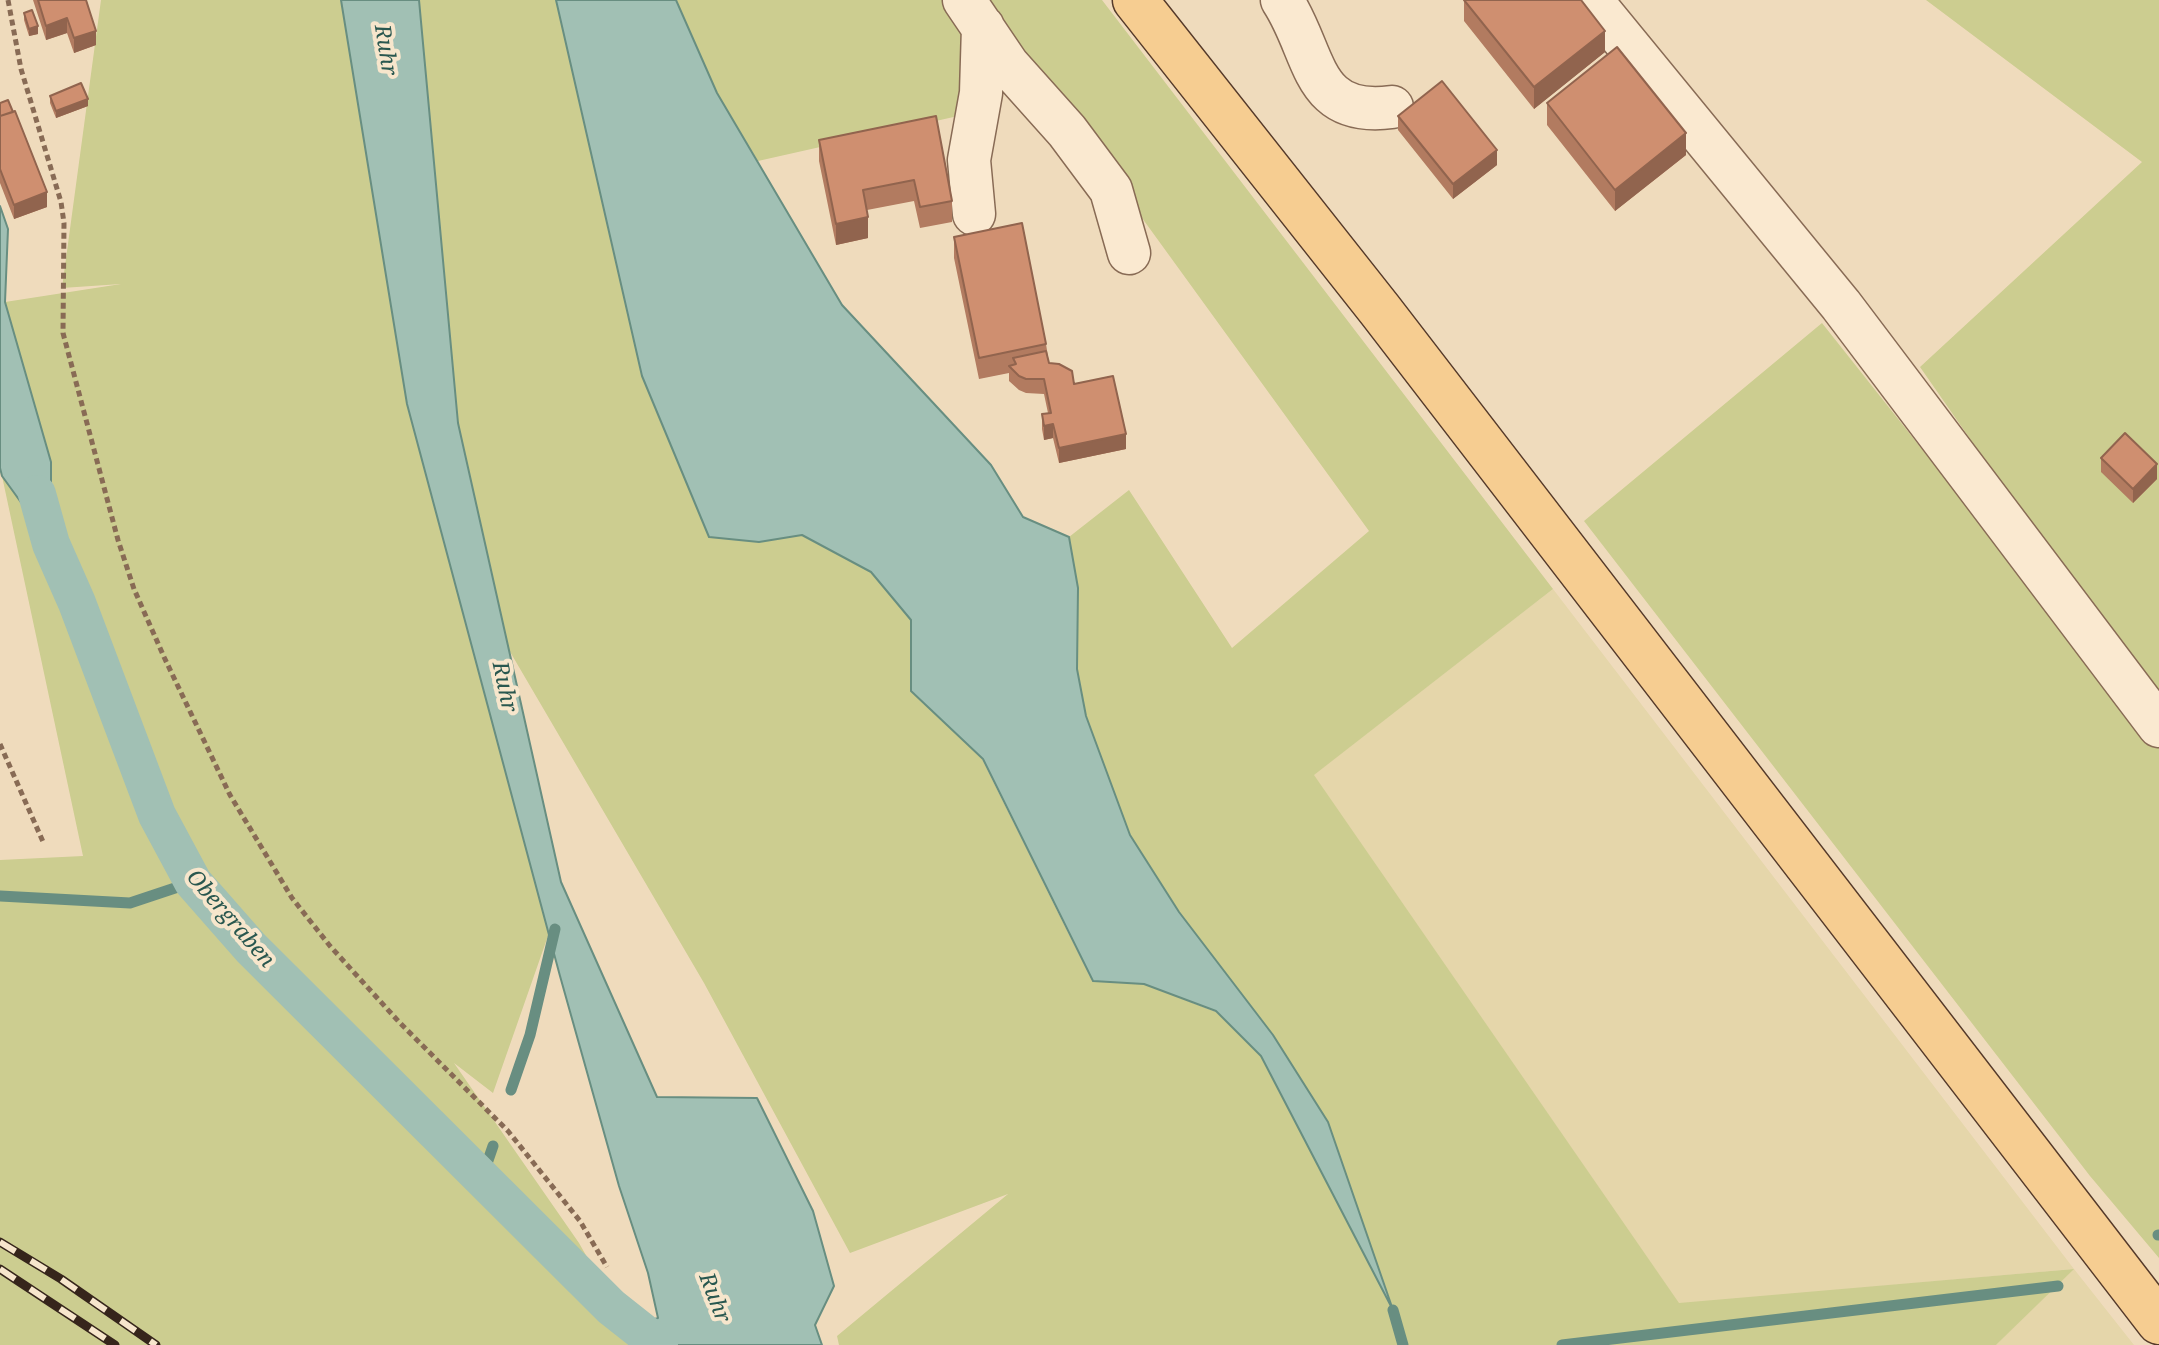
<!DOCTYPE html>
<html>
<head>
<meta charset="utf-8">
<style>
	body { margin:0 }
	canvas { display:block; background:#efdbbc }
</style>
</head>
<body>
<canvas width="2159" height="1345"></canvas>
<script>
const ctx = document.querySelector('canvas').getContext('2d');
ctx.lineJoin = 'round';
function paint(path, color) {
  ctx.fillStyle = color;
  ctx.fill(path, 'evenodd');
}
function trace(path, color, width, dash) {
  ctx.strokeStyle = color;
  ctx.lineWidth = width;
  ctx.lineCap = dash ? 'butt' : 'round';
  ctx.setLineDash(dash || []);
  ctx.stroke(path);
}
function write(font, color, halo, rows, align = 'center') {
  ctx.font = font + ' "Noto Serif",serif';
  ctx.lineWidth = 8;
  ctx.setLineDash([]);
  ctx.textBaseline = 'middle';
  ctx.strokeStyle = halo;
  ctx.fillStyle = color;
  for (const [text, x, y, turn = 0] of rows) {
    ctx.save();
    ctx.translate(x, y);
    ctx.rotate((+turn || 0) * Math.PI / 180);
    ctx.textAlign = isNaN(turn) ? turn : align;
    if (halo) ctx.strokeText(text, 0, 0);
    ctx.fillText(text, 0, 0);
    ctx.restore();
  }
}
paint(new Path2D(`
	M1553 589 2074 1269 2134 1345H1996L2073 1269 1679 1304 1313 775Z`), '#e5d6aa');
paint(new Path2D(`
	M101 0H341L407 404 549 933 493 1093 454 1063 579 1243 637 1345H0V860L83 856 2 476 51 543V462L5 302 121 284 62 288Z
	M419 0H556L638 359 759 542 802 535 871 572 911 620V691L982 759 1092 981 1144 984 1216 1012 1261 1056 1389 1303 1328 1122 1273 1035 1179 912 1130 835 1086 716 1077 669 1078 588 1069 537 1129 490 1232 648 1369 531 984 0H1102L1553 589 1314 775 1679 1303 2074 1269 1996 1345H839L837 1336 1008 1194 850 1253 704 983 509 650 458 423Z
	M676 0H978L958 116 758 161 717 93Z
	M1926 0H2159V691L2014 502 1920 367 2142 162Z
	M1822 323 2159 748V1258L2090 1176 1584 521Z`), '#cccd90');
const water = new Path2D(`
	M341 0H419L458 423 561 882 657 1097 757 1098 813 1211 834 1286 815 1325 822 1345H655L648 1321 658 1318 648 1273 619 1186 560 976 407 404Z
	M556 0H676L717 93 842 305 991 465 1023 517 1069 537 1078 588 1077 669 1086 716 1130 835 1179 912 1273 1035 1328 1122 1393 1310 1261 1056 1216 1011 1144 984 1093 981 983 759 911 691V620L871 572 802 535 759 542 709 537 642 376Z
	M0 206 8 229 5 302 51 462V544L2 476 0 468Z`);
paint(water, '#a1c0b4');
trace(water, '#688e81', 2);
trace(new Path2D(`
	M0 896 130 903 193 882
	M511 1090 530 1035 555 929
	M482 1178 493 1146
	M2158 1235H2159
	M1393 1310 1403 1345
	M1562 1345 2058 1286`), '#688e81', 11);
trace(new Path2D(`
	M37 494 51 544 77 603 157 815 193 882 251 948 611 1307 659 1345`), '#a1c0b4', 38);
const minor = new Path2D(`
	M964 0 1008 65 1067 131 1111 190 1129 253
	M1282 0C1317 53 1309 118 1392 107
	M1591 0 1841 305 2159 726
	M974 214 969 160 981 93 983 27`);
const major = new Path2D(`
	M1135 0 1380 310 2159 1322`);
trace(minor, '#886b55', 45);
trace(major, '#553a2a', 47);
trace(new Path2D(`
	M8 0 21 69 61 202 64 223 63 333 118 540 134 589 164 657 230 795 292 898 330 946 400 1023 508 1131 580 1221 607 1267
	M0 744 44 844`), '#886b55', 5, [6, 4]);
trace(minor, '#fae9d0', 42);
trace(major, '#f6cd91', 44);
const rail = new Path2D(`
	M0 1242 61 1279 156 1345
	M0 1269 115 1345`);
trace(rail, '#36251b', 9);
trace(rail, '#f7e6cc', 6, [18]);
paint(new Path2D(`
	M33 0H86L96 45 74 53 67 33 46 40Z
	M1464 0 1605 52 1534 109 1464 21Z
	M24 13 38 34 29 36 24 20Z
	M50 96 88 106 56 118 50 103Z
	M0 103 47 207 14 219 0 183Z
	M1547 103 1686 155 1615 211 1547 125Z
	M936 116 952 201V222L920 228 914 201 867 210 868 238 836 245 819 161V140Z
	M1398 116 1497 165 1453 199 1398 130Z
	M954 237 1046 344 1049 363 1074 384 1126 449 1059 463 1053 438 1044 440 1042 429V414L1048 413 1044 394 1026 393 1019 390 1009 381V373L979 379 954 258Z
	M2101 458 2157 479 2133 503 2101 472Z`), '#b27b60');
paint(new Path2D(`
	M67 18V33L46 40V26Z
	M38 26V34L29 36V29Z
	M96 31V45L74 53V38Z
	M1605 31V52L1534 109V87Z
	M88 99V106L56 118V111Z
	M1686 133V155L1615 211V190Z
	M1497 150V165L1453 199V184Z
	M47 192V207L14 219V205Z
	M868 217V238L836 245V224Z
	M1053 424V438L1044 440V426Z
	M1126 434V449L1059 463V448Z
	M2157 464V479L2133 503V489Z`), '#91644e');
const building = new Path2D(`
	M38 0H86L96 31 74 38 67 18 46 26Z
	M1464 0H1581L1605 31 1534 87Z
	M32 10 38 26 29 29 24 13Z
	M1617 47 1686 133 1615 190 1547 103Z
	M1442 81 1497 150 1453 184 1398 116Z
	M81 83 88 99 56 111 50 96Z
	M8 100 13 112 0 116V103Z
	M15 111 47 192 14 205 0 169V116Z
	M936 116 952 201 920 207 914 180 863 190 868 217 836 224 819 140Z
	M1022 223 1046 344 979 358 954 237Z
	M1046 351 1049 363 1059 364 1072 371 1074 384 1113 376 1126 434 1059 448 1053 424 1044 426 1042 414 1051 413 1044 379H1026L1019 376 1009 366 1016 364 1013 358Z
	M2125 433 2157 464 2133 489 2101 458Z`);
paint(building, '#cf8f70');
trace(building, '#91644e', 2);
write('italic 22px', '#29574f', '#f7e6cc', [
	["Ruhr",385,50,81],
	["Ruhr",504,687,78],
	["Obergraben",230,919,49],
	["Ruhr",714,1298,69]
]);
</script>
</body>
</html>
